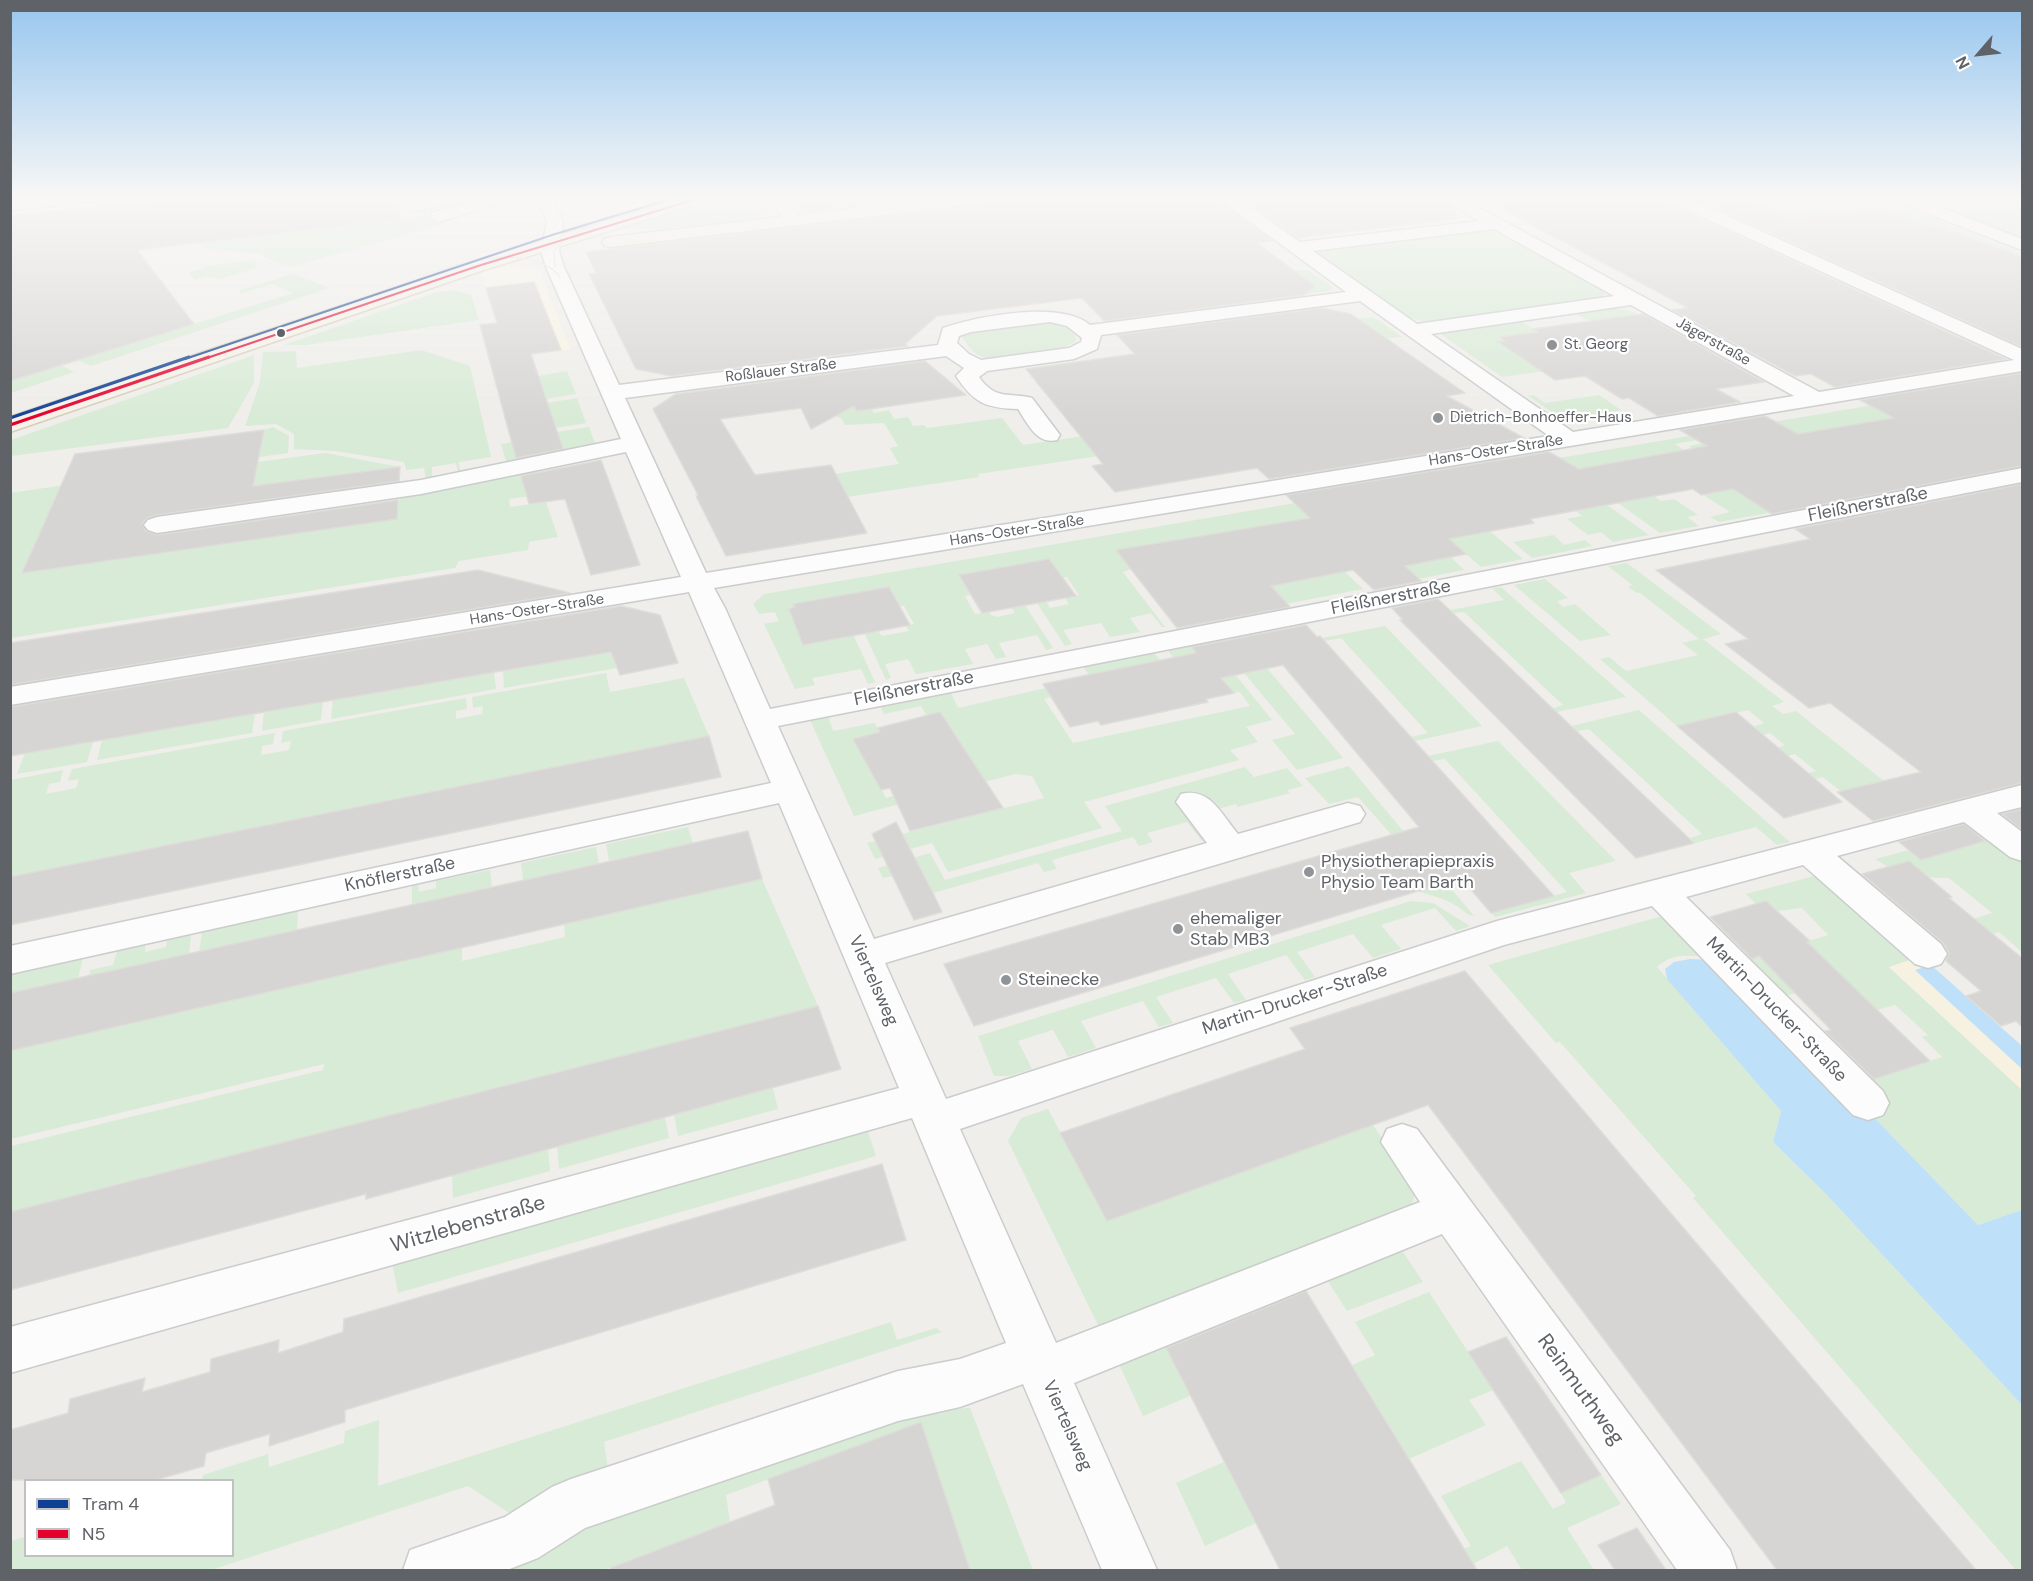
<!DOCTYPE html>
<html>
<head>
<meta charset="utf-8">
<style>
	body { margin:0 }
	#map { position:relative; width:2033px; height:1581px; overflow:hidden; background:#efeeea; font-family:"DM Sans",sans-serif }
	canvas { display:block }
	.frame { position:absolute; inset:0; border:12px solid #5f6368; pointer-events:none }
	.legend { position:absolute; left:24px; top:1479px; width:210px; height:78px; box-sizing:border-box; background:#fff; border:2px solid #bfc1c3; margin:0; padding:8px 10px; list-style:none; font-size:18px; color:#5f6368 }
	.legend li { display:flex; align-items:center; gap:12px; height:30px }
	.legend b { width:30px; border:2px solid #bfc1c3 }
	.north { position:absolute; left:1949px; top:24px; width:60px; height:60px; -webkit-text-stroke:4px #fff; paint-order:stroke; rotate:242deg; font-size:16px; font-weight:700; line-height:24px; text-align:center; color:#5f6368 }
	.north::after { content:''; display:block; margin:auto; width:21px; height:27px; background:#5f6368; clip-path:polygon(50% 0,100% 100%,50% 72%,0 100%) }
</style>
</head>
<body>
<div id="map">
<canvas width="2033" height="1581"></canvas>
<div class="frame"></div>
<ul class="legend">
<li><b style="height:8px;background:#0e4094"></b>Tram 4</li>
<li><b style="height:8px;background:#e4002b"></b>N5</li>
</ul>
<div class="north">N</div>
</div>
<script>
const ctx = document.querySelector('canvas').getContext('2d');
ctx.lineJoin = 'round';
function paint(path, color) {
  ctx.fillStyle = color;
  ctx.fill(path, 'evenodd');
}
function trace(path, color, width, dash) {
  ctx.strokeStyle = color;
  ctx.lineWidth = width;
  ctx.lineCap = dash ? 'butt' : 'round';
  ctx.setLineDash(dash || []);
  ctx.stroke(path);
}
function write(font, color, halo, rows, align = 'center') {
  ctx.font = font + ' "DM Sans",sans-serif';
  ctx.lineWidth = 4.5;
  ctx.setLineDash([]);
  ctx.textBaseline = 'middle';
  ctx.strokeStyle = halo;
  ctx.fillStyle = color;
  for (const [text, x, y, turn = 0] of rows) {
    ctx.save();
    ctx.translate(x, y);
    ctx.rotate((+turn || 0) * Math.PI / 180);
    ctx.textAlign = isNaN(turn) ? turn : align;
    if (halo) ctx.strokeText(text, 0, 0);
    ctx.fillText(text, 0, 0);
    ctx.restore();
  }
}
paint(new Path2D(`
	M498 266 533 267 539 271 570 349 508 358 481 271Z`), '#f7f3e4');
paint(new Path2D(`
	M710 199H769L777 211 775 213 762 217 663 229 611 230Z
	M1693 199H1885L2022 253V308L1990 313 1971 304 1939 309Z
	M1920 199H2022V239Z
	M423 206 427 215 447 223 291 267 261 256 264 254 204 248 198 242 421 216 418 207Z
	M1489 230 1515 241 1605 292 1602 300 1427 323 1409 317 1314 252 1315 248Z
	M253 260 257 262 255 269 220 279 207 277 195 280 190 275V272L208 266Z
	M1293 270H1308L1333 287 1330 291 1262 300 1314 286Z
	M293 274 330 288 91 366 77 360 293 293 272 284 239 294 240 290Z
	M455 290 471 295 479 320 306 345H284L437 292Z
	M1608 308C1639 307 1668 330 1694 345L1641 352 1575 313Z
	M1371 317 1377 319 1402 337 1387 339 1358 319Z
	M1519 320 1538 332 1501 337 1505 341 1499 343 1518 355 1525 354 1589 365 1502 377 1442 335 1444 331Z
	M1050 322C1061 324 1075 328 1076 341 1062 352 1000 362 982 357 973 354 968 345 962 337L967 332Z
	M421 350 470 366 491 457 459 462 460 470 492 465 493 467 458 474 456 463 432 467V478L426 480 424 468 406 470 404 462 335 451 294 449V434L276 424 245 426 260 382 263 352 296 351 297 368Z
	M254 355V383L228 428 11 456V440Z
	M61 365 74 372 11 393V381Z
	M847 370 874 413 889 410 894 419 908 417 913 426 924 425 927 428 1002 418 1023 445 1280 407 1126 452 978 474 979 477 794 505 776 483 899 464 890 448 898 446 884 423 845 425 842 419 822 409 807 377Z
	M567 371 576 394 546 399 538 376Z
	M1945 393 1979 403 2022 424V438L1984 419 1904 416 1717 464 1688 446 1731 438 1719 431Z
	M1534 395 1545 403 1599 395 1621 410 1570 418 1555 414 1528 396Z
	M577 398 586 423 556 428 547 403Z
	M273 427 289 436 288 453 180 468 259 453 264 430Z
	M589 427 596 446 507 464 501 444 512 442 515 455 557 432Z
	M1713 432 1718 436 1675 444 1684 450 1454 491 1423 481Z
	M325 453 400 467 48 514 22 572 397 519 398 502 406 492 534 466 538 480 530 496 509 499 510 507 546 502 558 537 529 542 528 550 459 561 455 568 11 638 10 493 168 470V474Z
	M1406 484 1348 512 1117 550 1131 569 1123 572 1165 627H1162L1151 613 1130 618 1140 632 1110 637 1101 623 1063 630 1072 644 1065 646 1037 603 1046 601 1050 608 1069 604 1065 598 1079 595 1067 577 1063 578 1049 559 959 575 970 595 965 596 975 614 989 612 991 615 997 617 1015 613 1012 608 1023 602 1053 648 1046 650 1037 635 999 643 1006 657 996 659 987 644 965 649 973 664 916 674 908 659 885 664 891 678 886 680 863 630 871 629 873 632 878 631 882 636 909 631 906 626 914 624 904 606H900L889 587 793 604 802 624 795 626 803 645 844 638 852 632 875 682 868 684 861 669 812 678 815 685 795 689 764 624 779 621 775 612 759 614 753 604 764 594Z
	M1735 488 1778 511 1719 522 1710 517 1730 512 1702 494Z
	M1648 492 1661 501 1674 499 1698 515 1687 517 1699 526 1660 533 1618 503 1642 498Z
	M1607 505 1649 535 1613 542 1601 532 1588 535 1567 519 1582 516 1576 511Z
	M1484 526 1523 559 1481 567 1449 539Z
	M1554 535 1564 545 1585 540 1592 546 1532 558 1513 542Z
	M1374 537 1405 566 1451 557 1464 570 1398 583Z
	M1627 563 1721 634 1703 639 1784 702 1772 706 1783 714 1796 711 1884 781 1872 784 1853 801 1823 777 1815 779 1808 773 1816 771 1795 754 1787 756 1777 748 1785 745 1770 733 1762 735 1752 727 1764 723 1748 710 1677 726 1600 659 1609 657 1626 671 1698 655 1682 643 1699 639 1640 593H1637L1628 587 1632 585 1608 566Z
	M1201 567 1345 572 1363 589 1177 625Z
	M1545 579 1568 598 1557 601 1563 607 1575 604 1611 635 1580 641 1514 585Z
	M1501 587 1626 697 1557 712 1553 708 1563 705 1464 612 1453 613 1450 610 1504 600 1492 588Z
	M1385 626 1482 726 1415 741 1411 737 1428 733 1341 638 1325 641 1322 638Z
	M1239 635 1343 758 1297 770 1272 740 1295 734 1229 655 1247 651 1235 636Z
	M1209 642 1272 720 1246 727 1258 742 1230 750 1239 760 1084 802 1102 828 948 872 932 843 875 859 867 843 1044 798 1032 776 1015 774 854 816 808 716 827 713 833 731 874 723 880 732 853 739 886 798 915 789 940 712 926 715 921 706 884 714 879 704 950 691 958 708 1046 688 1051 697 1044 699 1073 743 1250 706 1240 692 1234 693 1202 652 1173 658 1168 650Z
	M612 652 617 668 504 688 503 671Z
	M1154 653 1160 660 1089 675 1083 666Z
	M494 672 496 689 331 719 333 700Z
	M606 673 610 692 684 678 709 736 11 877V780L63 770 60 782 49 784 46 794 76 788 79 779 68 781 72 769 275 733 273 744 262 746 261 755 289 750 291 741 281 743 283 731 466 698 467 709 456 711V719L482 714 483 706 473 708 472 697Z
	M323 702 321 720 262 731 264 712Z
	M1639 710 1790 842 1777 845 1756 827 1695 843 1690 838 1702 834 1589 729 1577 731 1571 726Z
	M255 714 252 733 97 760 102 740Z
	M1498 741 1616 861 1569 873 1586 893 1495 917 1491 913 1567 892 1445 759 1432 761 1428 756Z
	M93 742 87 762 17 774 25 753Z
	M1349 766 1474 916C1465 914 1464 911 1457 906 1444 898 1429 894 1414 891L1396 840 1358 797 1329 804 1305 778Z
	M1245 767 1254 777 1287 768 1303 786 1287 790 1290 793 1238 807 1236 804 1211 811 1206 840 1202 841 1187 822 1147 833 1153 842 1139 846 1133 837 1052 860 1057 869 1044 872 1038 863 933 893 893 876 883 878 878 868 930 853 945 880 1122 831 1105 806Z
	M688 827 693 843 609 861 606 844Z
	M1959 837 1971 845 1993 838 2022 861V952L1999 932 1988 935 1969 920 1992 913 1949 878C1924 879 1896 874 1875 859Z
	M596 847 599 864 523 880 521 863Z
	M490 870 492 887 412 905V886L418 885 419 892 436 888V881Z
	M1826 873 1922 956 1889 967 2022 1090V1210L1978 1225 1862 1105 1865 1081 1942 1057 1922 1037 1928 1035 1895 1005 1877 1010 1774 952 1828 935 1802 908 1777 911 1766 901 1756 904 1746 894Z
	M762 879 818 1006 11 1212V1146L323 1070 324 1064 11 1139V1051L462 947V961L565 937 564 924Z
	M1411 901 1433 903 1470 926 1456 931 1435 908 1381 925 1401 949 1373 958 1353 934 1297 952 1315 977 1305 980 1286 955 1228 974 1246 1000 1234 1003 1216 978 1156 997 1173 1023 1159 1027 1143 1001 1081 1021 1096 1048 1068 1057 1053 1030 1018 1041 1032 1069 1008 1076H994L978 1036Z
	M298 911 297 930 199 952 202 932Z
	M1666 915 1705 956C1685 957 1674 952 1657 967L1781 1111 1773 1142 1826 1194 2022 1405V1570H2016L1693 1198 1696 1196 1560 1042 1556 1043 1488 965Z
	M191 934 189 954 89 976 90 970 113 965 117 951 145 944V952L166 947 167 940Z
	M1762 956 1795 993 1783 997 1747 960Z
	M83 958 78 978 11 993 10 974Z
	M773 1088 778 1109 678 1136 674 1115Z
	M1048 1109 1107 1221 1372 1124 1411 1179 1416 1192 1411 1206 1114 1327 1098 1325 1008 1141 1021 1118Z
	M665 1117 669 1138 559 1169 557 1147Z
	M860 1131 868 1132 876 1156 398 1293 392 1262Z
	M548 1149 550 1171 453 1198 452 1175Z
	M1394 1252H1403L1423 1282 1347 1311 1326 1278Z
	M1429 1292 1493 1390 1469 1400 1486 1425 1409 1459 1352 1365 1375 1355 1355 1322Z
	M891 1322 897 1340 936 1328 942 1332 604 1442 608 1471 514 1516 468 1486 211 1570H11V1541L25 1537 26 1556H232V1480H202L203 1475 268 1454 269 1467 344 1443 345 1431 379 1420 378 1486Z
	M1163 1343 1190 1396 1143 1416 1118 1362Z
	M970 1408 1033 1570H970L921 1422 726 1495 730 1522 603 1570H504L573 1531 920 1411Z
	M1521 1461 1553 1509 1566 1503 1561 1493 1601 1475 1621 1504 1567 1528 1594 1570H1522L1507 1546 1473 1564 1464 1549 1471 1546 1441 1496Z
	M1224 1462 1256 1523 1205 1546 1176 1483Z`), '#d8ebd6');
paint(new Path2D(`
	M1922 956 1931 965 1916 971 2022 1069V1090L1889 967Z`), '#f6f1e1');
paint(new Path2D(`
	M1690 959 1709 960 1862 1105 1978 1225 2022 1210V1405L1826 1194 1773 1142 1781 1111 1667 979 1665 969 1674 962Z
	M1931 965 2022 1046V1069L1915 970Z`), '#bfe0f9');
const building = new Path2D(`
	M174 199H398L400 219 137 250 194 324 10 381V215Z
	M793 199H910L801 212Z
	M986 199H1217L1273 241 1257 243 1315 286 1304 295 1104 321 1082 298 937 316 905 344 908 346 671 376 636 369 589 274 596 273 586 252 976 206Z
	M1242 199H1441L1456 209V219L1298 238Z
	M1483 199H1666L1669 204 2006 359 1835 387 1811 374 1795 376 1672 310 1688 308Z
	M1696 199H1746L1792 219 1882 208 1928 227 1938 226 2022 257V347Z
	M534 282 561 350 531 354 563 449 516 458 480 325 497 323 486 288Z
	M1322 308 1351 314 1465 393 1447 396 1524 438 1269 479 1257 468 1115 492 1092 466 1103 464 1026 369 1135 354 1117 335Z
	M1643 314 1764 382 1716 389 1740 402 1658 416 1629 398 1622 399 1585 376 1555 380 1498 342 1505 341 1500 337 1538 332 1533 329Z
	M925 361 966 395 857 411 854 406 811 429 801 408 720 419 755 475 831 465 867 533 726 556 696 496 698 495 653 409 676 394Z
	M2022 373V466L1772 514 1733 489 1701 495 1693 489 1530 519 1534 523 1449 539 1466 554 1405 566 1421 581 1374 590 1353 570 1271 586 1290 607 1177 628 1116 550 1310 518 1286 495 1549 452 1579 469 1707 446 1680 430 1765 416 1798 434 1894 418 1860 400Z
	M264 430 253 486 400 467 399 481 157 515 147 518 142 524 146 531 157 535 398 500 397 519 22 573 75 454Z
	M601 460 640 565 591 575 565 499 529 504 521 476Z
	M2022 484V783L1873 821 1837 792 1921 772 1830 703 1809 708 1725 644 1748 639 1656 570 1810 539 1795 529Z
	M1049 559 1076 596 982 613 959 575Z
	M478 570 570 593 10 685V643Z
	M889 587 910 625 803 645 789 609 795 607 793 604Z
	M1438 599 1571 726 1694 843 1636 858 1400 620H1403L1392 608Z
	M621 606 660 615 678 663 620 675 611 652 10 756V707Z
	M1306 625 1317 637 1320 636 1554 896 1491 913 1461 878 974 1026 944 964 1419 827 1283 665 1221 678 1234 693 1206 699 1208 702 1101 725 1098 721 1070 727 1043 684 1196 653 1192 647Z
	M940 712 1003 808 910 831 890 788 881 790 853 739 880 732 878 728Z
	M1736 712 1808 773 1842 802 1784 818 1677 726Z
	M709 736 721 777 10 925V877Z
	M2022 809V830L2002 814Z
	M896 822 933 893 942 912 914 920 872 834Z
	M1964 824 1985 841 1921 860 1899 842Z
	M748 831 762 879 10 1051V993Z
	M1909 861 1952 897 1949 898 2022 958V1027L2016 1021 2001 1026 1966 996 1981 991 1946 961 1949 953 1943 943 1862 874Z
	M1766 901 1810 941 1807 942 1930 1061 1874 1079 1825 1031 1831 1030 1759 956 1752 959 1710 917Z
	M1465 971 1633 1169 1976 1570H1777L1428 1105 1107 1221 1060 1133 1305 1049 1290 1028Z
	M818 1006 841 1069 366 1199V1194L10 1290V1212Z
	M882 1164 906 1240 345 1410V1422L269 1446 270 1434 206 1453 204 1466 156 1480H10V1430L68 1413 70 1399 145 1378 142 1392 210 1372 211 1359 279 1340 278 1353 343 1332 344 1319Z
	M1306 1291 1409 1459 1477 1570H1280L1166 1348Z
	M1506 1337 1601 1475 1561 1493 1468 1352Z
	M921 1422 970 1570H611L610 1568 775 1505 768 1479Z
	M1637 1528 1666 1570H1615L1598 1545Z`);
paint(building, '#d6d5d3');
trace(building, '#deddd9', 1.5);
const minor = new Path2D(`
	M87 199 79 204 10 210V200Z
	M427 199H461L459 202 413 212 405 207 407 204Z
	M481 199 500 201 498 204 438 222 430 217 432 213Z
	M537 199H553L563 222 559 251 564 267 619 385 938 345 943 328C978 316 1061 300 1090 325L1346 292 1219 199H1238L1300 242 1479 221 1443 199H1463L1819 392 2014 360 1670 202 1668 199H1690L2022 349V371L714 588 725 608 770 709 2022 468V482L778 726 874 939 1207 843 1176 802 1181 794C1210 787 1221 814 1238 834L1348 803 1360 806 1365 814 1360 822 885 963 946 1099 1497 921 2022 785V807L1997 813 2022 832V861L2010 857 1964 822 1837 856 1941 944 1947 954 1941 964 1928 968 1915 964 1803 865 1686 897 1883 1091 1889 1103 1883 1115 1868 1120 1853 1115 1652 906 1504 945 960 1129 1056 1343 1420 1202 1381 1142 1387 1129 1402 1124 1417 1129 1730 1550 1737 1570H1677L1442 1234 1074 1383 1157 1570H1102L1023 1384 960 1407 898 1421 585 1528 538 1558 507 1570H403L410 1550 505 1517 552 1487 571 1479 898 1371 960 1359 1006 1343 912 1118 10 1373V1327L899 1088 779 803 10 974V946L771 783 689 592 10 705V687L681 577 626 452 421 494 157 533 148 530 144 525 148 520 157 517 421 480 621 439 546 267 541 251 547 222ZM1494 229 1614 296 1417 324 1313 251ZM1360 301 1549 436 706 573 625 398 946 356 964 368 956 376C974 403 985 408 1018 409 1028 424 1037 445 1057 440L1060 435 1032 398C1008 392 996 401 979 377L987 371 1074 359 1097 349 1101 335ZM1631 305 1794 396 1573 432 1431 334ZM1050 322 1067 326 1082 338 1081 342 1069 348 981 360 969 354 957 343 959 336 971 332Z
	M771 199H787L800 219 798 223H786Z
	M1896 199H1919L2022 239V250L1898 202Z`);
const major = new Path2D(`
	M679 199H705L703 202 484 270 10 432V417L472 262Z
	M931 199H984L976 204 611 247 605 246 602 242 605 238 611 237Z`);
trace(minor, '#cbcccc', 3);
trace(major, '#d7ceb8', 3);
paint(minor, '#fdfcfc');
paint(major, '#f4f2e9');
trace(new Path2D(`
	M555 267 554 250C575 230 599 222 626 213
	M419 276C456 264 531 240 560 277`), '#e4e4e4', 1.5);
trace(new Path2D(`
	M204 359 478 266 696 199`), '#e4002b', 2);
trace(new Path2D(`
	M10 425 209 357`), '#e4002b', 3);
trace(new Path2D(`
	M185 359 552 235 670 199`), '#0e4094', 2);
trace(new Path2D(`
	M10 418 189 357`), '#0e4094', 3);
const sky = ctx.createLinearGradient(0, 0, 0, 421);
sky.addColorStop(0, '#97c6ef');
sky.addColorStop(0.47, '#f8f7f6');
sky.addColorStop(1, '#f8f7f600');
ctx.fillStyle = sky;
ctx.fillRect(0, 0, 2033, 421);
for (const [x, y, r, color] of [
	[281,333,5,"#5f6368"],
	[1552,345,6,"#919496"],
	[1438,418,6,"#919496"],
	[1309,872,6,"#919496"],
	[1178,929,6,"#919496"],
	[1006,980,6,"#919496"]
]) {
  const dot = new Path2D();
  dot.arc(x, y, r, 0, 2 * Math.PI);
  ctx.fillStyle = color;
  ctx.fill(dot);
  trace(dot, '#fff', 2);
}
write('15px', '#5f6368', '#fff', [
	["Jägerstraße",1713,342,29],
	["Roßlauer Straße",781,371,-7],
	["Hans-Oster-Straße",1496,451,-9],
	["Hans-Oster-Straße",1017,531,-9],
	["Hans-Oster-Straße",537,610,-9]
]);
write('15px', '#5f6368', '#fff', [
	["St. Georg",1564,345],
	["Dietrich-Bonhoeffer-Haus",1450,418]
], 'left');
write('18px', '#5f6368', '#fff', [
	["Fleißnerstraße",1868,505,-11],
	["Fleißnerstraße",1391,598,-11],
	["Fleißnerstraße",914,689,-11],
	["Knöflerstraße",400,875,-12],
	["Viertelsweg",873,981,66],
	["Martin-Drucker-Straße",1295,1000,-18],
	["Martin-Drucker-Straße",1776,1010,46],
	["Viertelsweg",1067,1426,66]
]);
write('18px', '#5f6368', '#fff', [
	["Physiotherapiepraxis",1321,862],
	["Physio Team Barth",1321,883],
	["ehemaliger",1190,919],
	["Stab MB3",1190,940],
	["Steinecke",1018,980]
], 'left');
write('21px', '#5f6368', '#fff', [
	["Witzlebenstraße",468,1225,-16],
	["Reinmuthweg",1580,1390,54]
]);
</script>
</body>
</html>
